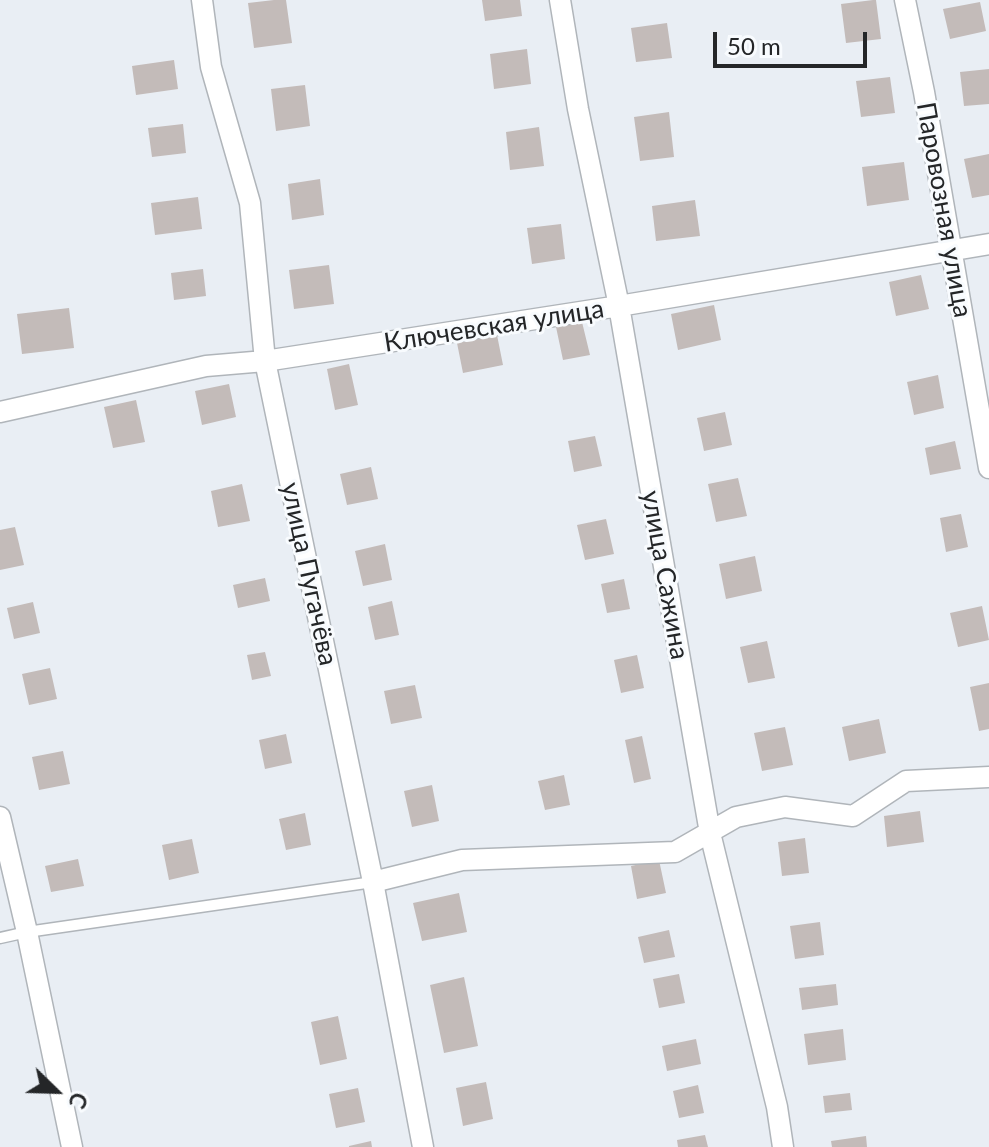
<!DOCTYPE html>
<html>
<head>
<meta charset="utf-8">
<style>
	body { margin:0 }
	#map { position:relative; width:989px; height:1147px; overflow:hidden; background:#e9eef4; font-family:Lato,sans-serif }
	canvas { display:block }
	.north { position:absolute; left:16px; top:1051px; width:80px; height:80px; -webkit-text-stroke:6px #f8fbfe; paint-order:stroke; rotate:113deg; font-size:22px; font-weight:700; line-height:32px; text-align:center; color:#242628 }
	.north::after { content:''; display:block; margin:auto; width:28px; height:36px; background:#242628; clip-path:polygon(50% 0,100% 100%,50% 72%,0 100%) }
	.scale { position:absolute; left:713px; top:32px; width:154px; height:36px; box-sizing:border-box; border:4px solid #242628; border-top:0; padding-left:10px; font-size:24px; line-height:28px; white-space:nowrap; color:#242628; -webkit-text-stroke:6px #f8fbfe; paint-order:stroke }
</style>
</head>
<body>
<div id="map">
<canvas width="989" height="1147"></canvas>
<div class="north">С</div>
<div class="scale">50 m</div>
</div>
<script>
const ctx = document.querySelector('canvas').getContext('2d');
ctx.lineJoin = 'round';
function paint(path, color) {
  ctx.fillStyle = color;
  ctx.fill(path, 'evenodd');
}
function trace(path, color, width, dash) {
  ctx.strokeStyle = color;
  ctx.lineWidth = width;
  ctx.lineCap = dash ? 'butt' : 'round';
  ctx.setLineDash(dash || []);
  ctx.stroke(path);
}
function write(font, color, halo, rows, align = 'center') {
  ctx.font = font + ' Lato,sans-serif';
  ctx.lineWidth = 6;
  ctx.setLineDash([]);
  ctx.textBaseline = 'middle';
  ctx.strokeStyle = halo;
  ctx.fillStyle = color;
  for (const [text, x, y, turn = 0] of rows) {
    ctx.save();
    ctx.translate(x, y);
    ctx.rotate((+turn || 0) * Math.PI / 180);
    ctx.textAlign = isNaN(turn) ? turn : align;
    if (halo) ctx.strokeText(text, 0, 0);
    ctx.fillText(text, 0, 0);
    ctx.restore();
  }
}
paint(new Path2D(`
	M274 0H286L292 43 254 48 248 3Z
	M482 0H520L522 16 485 21Z
	M873 0H876L881 39 846 43 841 4Z
	M980 2 986 31 950 39 943 9Z
	M667 23 672 58 636 62 631 28Z
	M527 49 531 84 494 89 490 54Z
	M174 60 178 89 136 95 132 66Z
	M989 69V104L964 106 960 72Z
	M890 77 895 113 861 117 856 81Z
	M305 85 310 126 276 131 271 89Z
	M669 112 674 157 640 161 634 117Z
	M183 124 186 153 152 157 148 128Z
	M539 127 544 166 510 170 506 132Z
	M989 154V195L972 198 964 159Z
	M904 162 909 200 867 206 862 167Z
	M320 179 324 215 292 220 288 184Z
	M198 197 202 229 155 235 151 203Z
	M695 200 700 236 656 241 652 206Z
	M561 224 565 259 532 264 527 228Z
	M329 265 334 304 294 309 289 270Z
	M203 269 206 296 174 300 171 273Z
	M921 275 929 309 896 316 889 282Z
	M714 305 721 340 678 350 671 314Z
	M69 308 74 348 22 354 17 314Z
	M582 322 590 355 563 360 556 327Z
	M497 335 503 365 463 373 457 343Z
	M349 364 358 405 335 410 327 369Z
	M938 375 944 408 914 415 907 382Z
	M229 384 236 417 202 425 195 391Z
	M136 400 145 442 113 448 104 407Z
	M725 412 732 445 704 451 697 418Z
	M595 436 602 466 574 472 568 441Z
	M955 441 961 469 930 475 925 448Z
	M371 467 378 499 347 505 340 474Z
	M738 478 747 516 716 522 708 484Z
	M242 484 250 521 218 527 211 491Z
	M961 514 968 547 946 552 940 518Z
	M606 519 614 554 585 560 577 525Z
	M15 527 24 565 0 570V530Z
	M385 544 392 580 363 586 355 551Z
	M755 556 762 591 726 599 719 564Z
	M265 578 270 601 238 608 233 585Z
	M624 579 630 609 607 613 601 584Z
	M392 601 399 635 375 640 368 607Z
	M33 602 40 633 14 639 7 608Z
	M982 606 989 640 958 647 950 613Z
	M767 641 775 678 748 683 740 647Z
	M265 652 271 676 252 680 247 655Z
	M637 655 644 688 621 693 614 660Z
	M50 668 57 699 29 705 22 674Z
	M989 683V729L979 731 970 687Z
	M415 685 422 718 391 724 384 691Z
	M879 719 886 753 849 761 842 727Z
	M785 727 793 765 762 771 754 733Z
	M286 734 292 763 265 769 259 740Z
	M642 736 651 779 634 783 625 740Z
	M63 751 70 784 39 790 32 757Z
	M564 775 570 805 545 810 538 781Z
	M432 785 439 821 412 827 404 791Z
	M920 811 924 842 887 847 884 816Z
	M305 813 311 845 286 850 279 819Z
	M805 838 809 873 782 876 778 842Z
	M192 839 199 873 169 880 162 845Z
	M78 859 84 886 51 892 45 866Z
	M659 860 666 893 637 899 631 866Z
	M459 893 467 932 422 941 413 903Z
	M820 922 824 955 795 959 790 926Z
	M669 930 675 957 644 963 638 937Z
	M679 974 685 1003 659 1008 653 979Z
	M464 977 478 1046 444 1053 430 985Z
	M836 984 838 1005 802 1010 799 988Z
	M338 1016 347 1059 320 1065 311 1022Z
	M843 1029 846 1060 808 1065 804 1034Z
	M696 1039 701 1064 667 1071 662 1046Z
	M486 1082 493 1119 463 1126 456 1088Z
	M698 1085 704 1113 679 1118 673 1091Z
	M358 1088 365 1122 336 1128 329 1094Z
	M850 1093 852 1110 825 1113 823 1096Z
	M705 1135 708 1147H678L677 1140Z
	M866 1136 867 1147H832L831 1141Z
	M371 1141 372 1147H349V1146Z`), '#c3bbb9');
const lane = new Path2D(`
	M0 938 27 932 373 882`);
const street = new Path2D(`
	M202 0 211 67 250 203 265 361 373 882 423 1147
	M560 0 578 109 619 306 710 833 777 1107 783 1147
	M905 0 924 92 989 468
	M0 412 206 366 265 361 619 306 989 244
	M0 817 27 932 72 1147
	M373 882 462 860 675 852 736 817 785 807 853 816 906 781 989 777`);
trace(lane, '#b0b5ba', 13);
trace(street, '#b0b5ba', 23);
trace(lane, '#fff', 10);
trace(street, '#fff', 20);
write('26px', '#242628', '#f8fbfe', [
	["Паровозная улица",944,210,80],
	["Ключевская улица",494,326,-9],
	["улица Пугачёва",309,574,78],
	["улица Сажина",665,575,80]
]);
</script>
</body>
</html>
